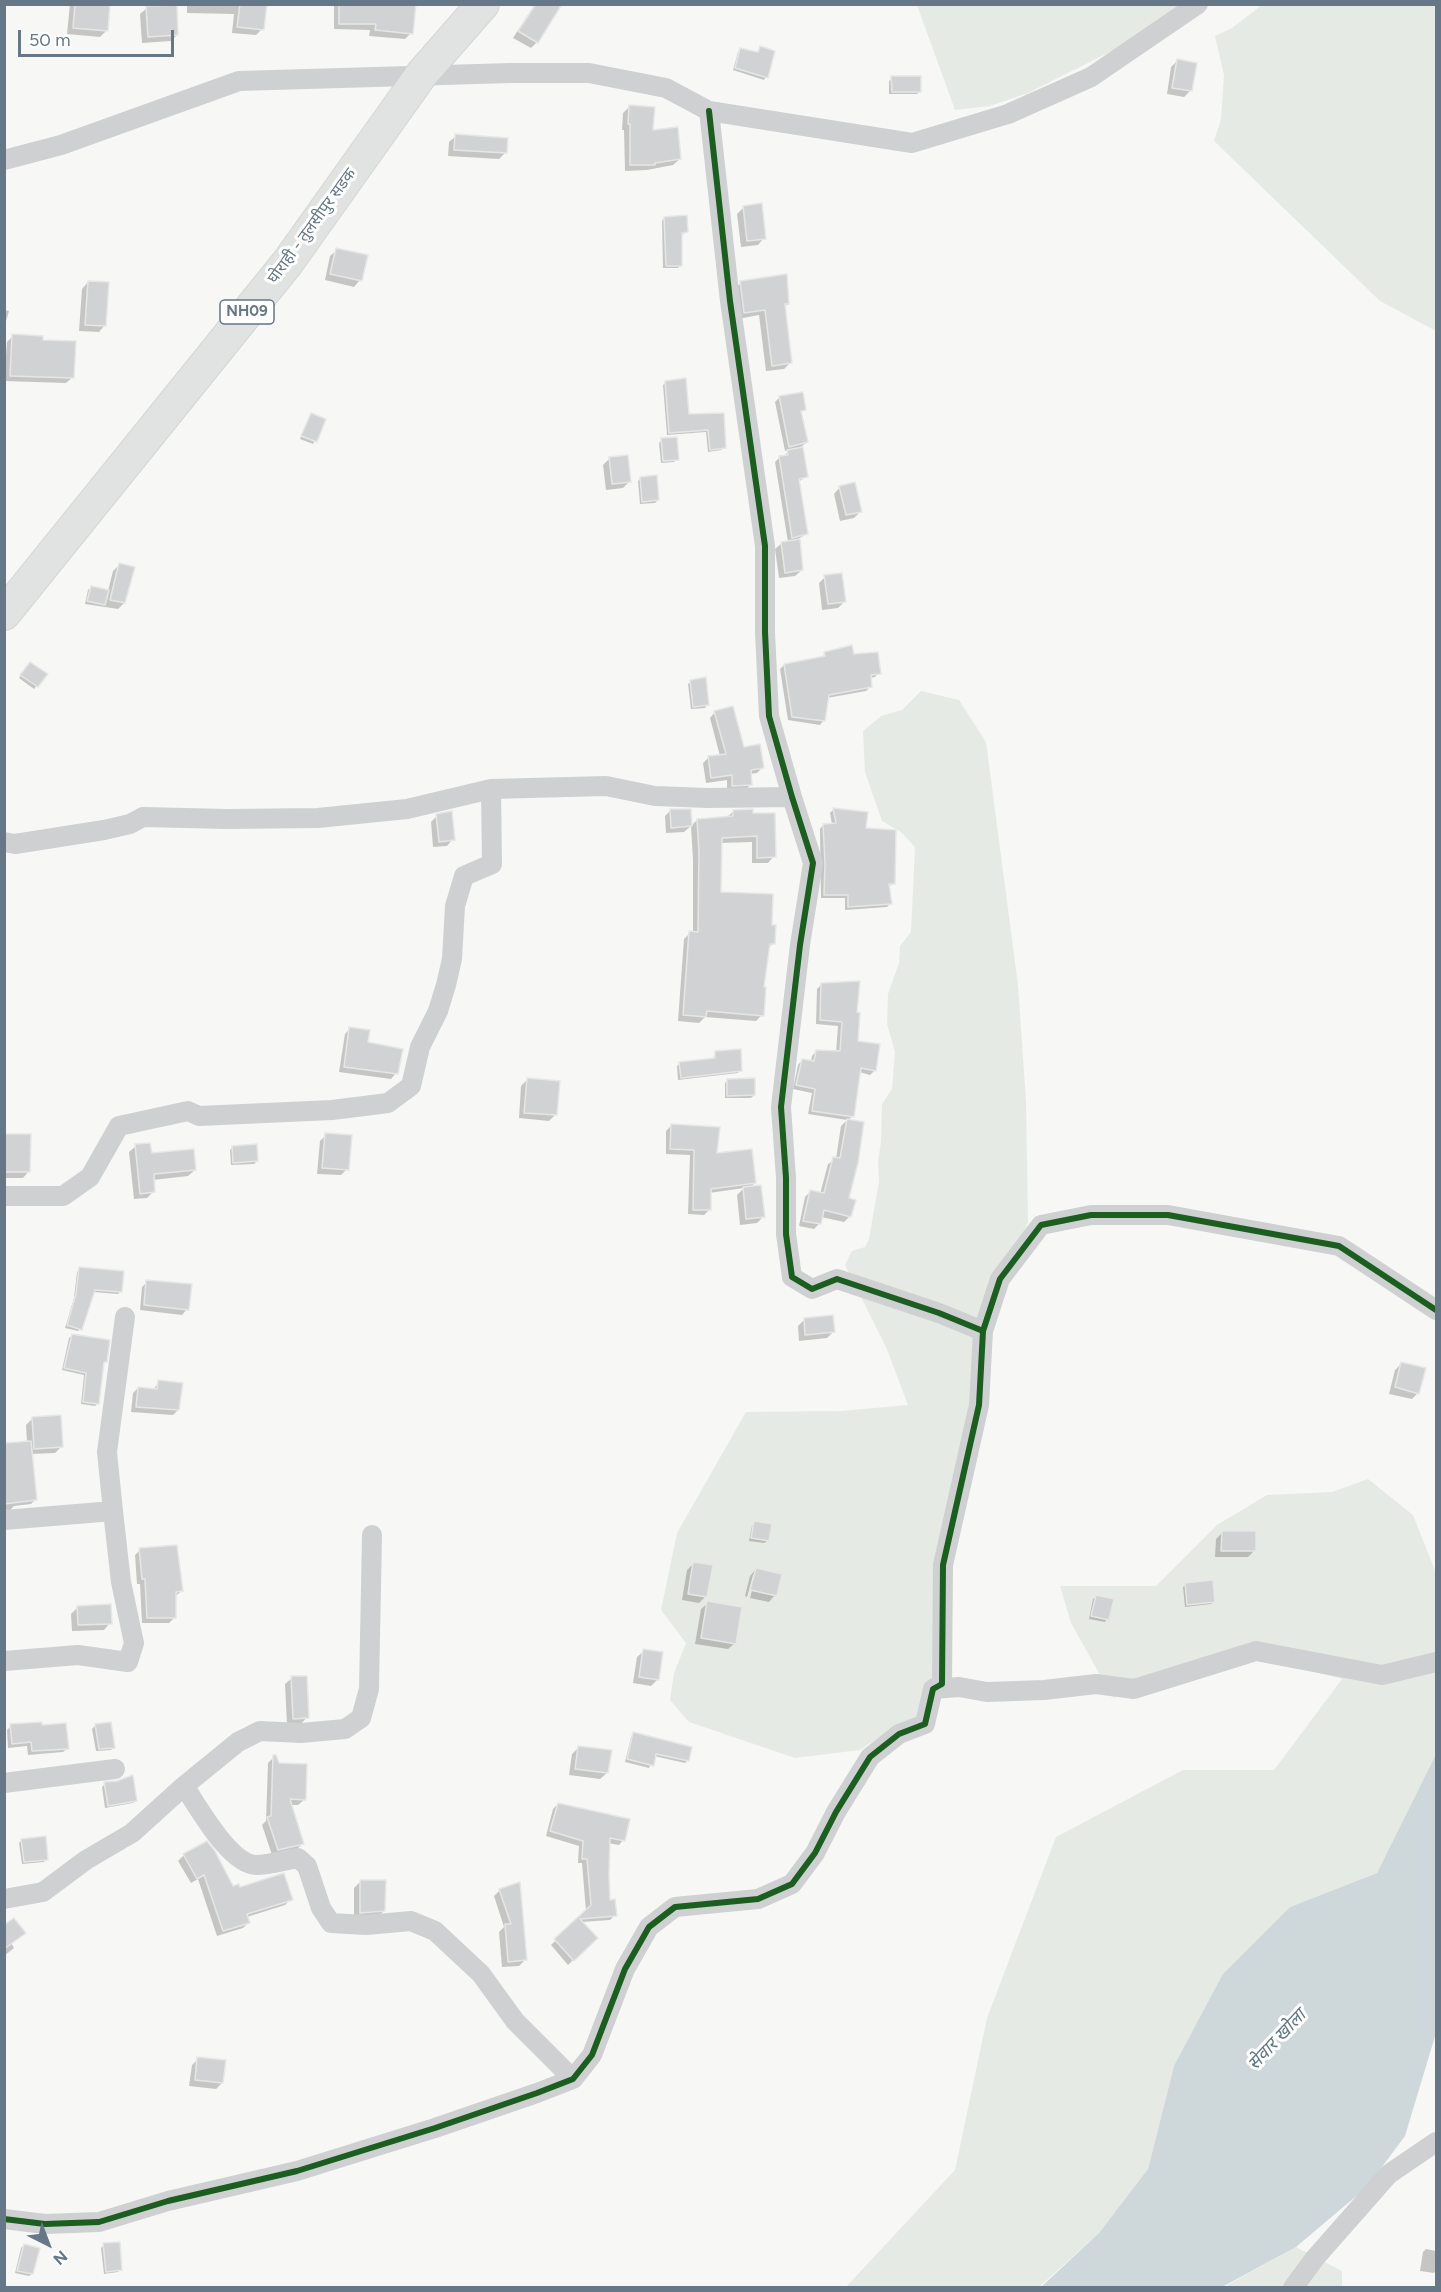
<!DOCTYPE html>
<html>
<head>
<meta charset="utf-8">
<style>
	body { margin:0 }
	#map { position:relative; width:1441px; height:2292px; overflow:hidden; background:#f7f7f6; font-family:Figtree,sans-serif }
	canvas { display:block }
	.frame { position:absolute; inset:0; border:6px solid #667787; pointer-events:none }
	.north { position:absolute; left:18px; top:2214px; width:60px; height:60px; -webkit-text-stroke:4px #fff; paint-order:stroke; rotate:138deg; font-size:16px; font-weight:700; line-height:24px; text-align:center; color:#667787 }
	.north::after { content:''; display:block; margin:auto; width:21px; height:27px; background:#667787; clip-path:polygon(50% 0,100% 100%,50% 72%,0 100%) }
	.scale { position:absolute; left:18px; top:30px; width:156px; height:27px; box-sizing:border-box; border:3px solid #667787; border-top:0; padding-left:8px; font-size:18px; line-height:21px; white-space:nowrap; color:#667787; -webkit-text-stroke:4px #fff; paint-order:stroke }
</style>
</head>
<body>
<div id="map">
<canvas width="1441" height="2292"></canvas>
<div class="frame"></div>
<div class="north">N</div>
<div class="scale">50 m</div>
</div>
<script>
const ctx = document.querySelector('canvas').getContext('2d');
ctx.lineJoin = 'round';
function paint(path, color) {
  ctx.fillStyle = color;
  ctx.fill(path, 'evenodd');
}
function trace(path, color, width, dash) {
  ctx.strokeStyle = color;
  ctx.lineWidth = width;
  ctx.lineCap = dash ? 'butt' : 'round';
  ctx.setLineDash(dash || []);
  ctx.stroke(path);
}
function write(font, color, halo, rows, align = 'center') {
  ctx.font = font + ' Figtree,"Noto Sans Devanagari",sans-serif';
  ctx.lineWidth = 6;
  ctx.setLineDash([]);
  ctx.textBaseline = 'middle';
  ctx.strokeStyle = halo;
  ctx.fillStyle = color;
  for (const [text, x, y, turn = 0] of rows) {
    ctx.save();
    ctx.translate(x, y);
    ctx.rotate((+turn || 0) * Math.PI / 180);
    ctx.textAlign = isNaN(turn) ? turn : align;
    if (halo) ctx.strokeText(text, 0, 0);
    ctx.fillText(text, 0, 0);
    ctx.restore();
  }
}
paint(new Path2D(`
	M917 5H1202L1180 17 1028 93 990 106 955 110Z
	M1262 5H1436V331L1380 301 1214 141 1221 119 1224 75 1215 36 1232 28Z
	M921 691 959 700 986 742 1018 985 1026 1101 1028 1222 1016 1251 980 1324 965 1432 938 1681 920 1719 897 1725 860 1750 795 1758 689 1722 670 1700 674 1673 686 1643 661 1610 677 1533 746 1412 841 1411 908 1405 886 1347 845 1265 852 1251 865 1247 869 1239 879 1181 878 1161 881 1142 882 1104 892 1089 895 1052 887 1024 888 994 899 963 900 946 911 932 915 847 901 832 882 821 865 772 863 731 881 716 902 710Z
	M1368 1479 1413 1515 1436 1573V1754L1377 1873 1290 1907 1174 2066 1148 2169 1099 2233 1039 2287 845 2288 955 2170 987 2018 1056 1837 1183 1770H1274L1342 1679 1261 1658 1113 1698 1071 1623 1060 1586H1156L1217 1525 1267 1495 1332 1492Z
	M1296 2247 1342 2271V2287L1222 2288Z`), '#e6eae4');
paint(new Path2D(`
	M1436 1754V2033L1405 2136 1367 2187 1296 2247 1222 2287 1040 2288 1099 2233 1148 2169 1174 2066 1223 1974 1290 1907 1377 1873Z`), '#ced7d9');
paint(new Path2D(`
	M70 4H109L107 30 100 37 67 34Z
	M187 4H265L262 29 256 35 232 33 234 14 187 13Z
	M334 4H415L411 33 405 39 369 36 370 30 334 29Z
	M535 4H560L537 42 531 48 513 38Z
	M147 8 177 35 171 41 142 43 140 14Z
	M760 48 766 77 764 80 733 70 738 52 741 49 757 54Z
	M1177 61 1191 90 1184 97 1167 94 1171 67Z
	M892 78 920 91 917 94H889V81Z
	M630 106 651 132 680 159 673 165 647 170 625 171 624 130H622L623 113Z
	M456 136 505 153 499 159 448 156 449 142Z
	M744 207 764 238 758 245 741 247 737 214Z
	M664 218 687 232 681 235V265L678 268H663L662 221Z
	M337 250 360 280 354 287 325 280 330 256Z
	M88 282 105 325 99 332 79 331 82 289Z
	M741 283 788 304 784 307 790 363 784 369 766 371 759 315 738 319 734 289Z
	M4 310 9 311 4 328Z
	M13 336 41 342 73 377 66 383 4 381 7 342Z
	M666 382 688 416 722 414 724 447 721 450 708 452 706 432 667 435 663 385Z
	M780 397 804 410 800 414 807 442 801 447 806 477 798 482 807 534 798 539 802 570 795 576 779 578 775 549 782 543 788 542 775 462 779 458 784 457 790 449 785 451 775 402Z
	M311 415 324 420 313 444 300 439Z
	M662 440 677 459 674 462 661 463 659 443Z
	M610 458 630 481 623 488 606 490 603 465Z
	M641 478 658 500 655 503 640 504 638 481Z
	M840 487 861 511 854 518 840 521 834 494Z
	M119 565 124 603 118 609 85 604 88 590 91 587 108 591 113 571Z
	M825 577 844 602 838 608 822 610 819 583Z
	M825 654 853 656 879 673 875 677 870 678 871 686 866 691 827 698 824 720 820 725 788 720 780 669 784 665 820 659Z
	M27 667 46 675 34 689 19 678Z
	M691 681 707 705 705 708 691 709 688 684Z
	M715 712 743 749 762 768 757 773 750 774V785L745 790 727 791V780L706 783 703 763 708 758 720 756 710 718Z
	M834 809 865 830 894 883 888 887 890 904 887 907 845 910V898H821L820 829 823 825 832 824 830 813Z
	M671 810 691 826 684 832 666 833 665 816Z
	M734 811H751L774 856 768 863H752V842L720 843V894L770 926 773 943 768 949 762 988V1015L756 1021 705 1017 699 1023 678 1021 684 939 690 933H693V860L691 826 697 820 727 817Z
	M437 816 453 839 447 846 433 847 431 822Z
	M821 985 856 1014V1043L875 1070 870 1075 859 1072 852 1116 848 1121 847 1199 850 1216 844 1222 821 1217 820 1223 814 1229 799 1226 805 1197 810 1192 820 1194 828 1164 836 1159 841 1126 847 1120 808 1114 812 1093 793 1089 798 1065 802 1060 811 1062 812 1056 816 1051 836 1053 838 1026 816 1024 817 989Z
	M350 1028 396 1073 391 1079 339 1072 345 1034Z
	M716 1052 740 1070 738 1073 678 1080 677 1066 680 1063 713 1059Z
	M528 1079 555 1115 549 1121 519 1118 521 1086Z
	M728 1080 754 1095 751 1098H725V1083Z
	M671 1126 755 1183 749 1188 763 1217 757 1223 740 1225 737 1195 744 1188 709 1193V1210L704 1215 688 1214 690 1155 666 1154V1131Z
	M326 1135 347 1169 341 1175 317 1174 320 1141Z
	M4 1136 29 1171 23 1178H4Z
	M136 1146 150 1155 195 1170 188 1176 153 1180 154 1191 147 1198 134 1199 129 1152Z
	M233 1147 257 1161 254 1164 231 1165 230 1150Z
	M80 1269 121 1291 118 1294 93 1292 81 1329 78 1331 65 1328 74 1298 77 1272Z
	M147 1282 187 1309 182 1315 140 1310 142 1287Z
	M804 1320 833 1332 827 1338 799 1341 798 1326Z
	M72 1335 105 1362 102 1365 98 1403 95 1406 81 1404 84 1375 62 1370 69 1338Z
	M1402 1363 1418 1393 1412 1399 1389 1394 1395 1370Z
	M159 1382 178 1410 173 1415 131 1412 133 1393 138 1388 153 1390Z
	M32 1419 61 1447 55 1453 31 1454 35 1500 31 1504 14 1506 9 1511 4 1512V1444L27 1443 26 1425Z
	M755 1523 767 1541 764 1543 749 1541 752 1526Z
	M1222 1533 1255 1550 1248 1557H1215L1216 1539Z
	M140 1550 182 1591 174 1597 175 1617 169 1623H142L140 1584H137L135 1555Z
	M693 1564 706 1596 699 1603 682 1600 687 1570Z
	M756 1569 775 1595 769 1602 750 1598 756 1575H753L747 1597 745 1596 750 1576Z
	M1186 1585 1214 1602 1211 1604 1185 1607 1183 1587Z
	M1096 1597 1107 1619 1105 1622 1089 1619 1093 1599Z
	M708 1603 735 1643 728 1649 695 1644 701 1609Z
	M78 1607 110 1623 104 1630 72 1631 71 1614Z
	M644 1651 658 1679 651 1686 633 1683 637 1657Z
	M292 1678 307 1717 301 1724 287 1725 285 1684Z
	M110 1723 114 1747 111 1750 96 1751 92 1729 95 1726Z
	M11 1726H41L68 1748 63 1752 28 1755 27 1746 8 1748 7 1730Z
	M634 1734 688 1760 685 1763 654 1756 649 1768 625 1762 631 1737Z
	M578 1748 607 1773 600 1779 569 1775 572 1754Z
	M274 1757 277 1765 305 1799 298 1805H290L302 1844 296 1850 272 1855 262 1825 266 1821 268 1763Z
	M105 1784 136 1800 133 1803 105 1808 102 1787Z
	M558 1804 623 1840 619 1845 608 1843 609 1901 615 1915 610 1920 581 1922 596 1938 568 1965 551 1945 586 1911 582 1863H578L579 1846 546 1836 553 1809Z
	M22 1840 47 1859 44 1862 22 1864 19 1843Z
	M184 1855 233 1888 291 1899 285 1905 247 1917 249 1922 243 1928 217 1936 198 1879 191 1883 178 1861Z
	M361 1881 384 1911 377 1917 354 1918V1888Z
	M500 1890 525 1960 519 1966 502 1967 499 1932 504 1927 494 1896Z
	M4 1930 14 1948 4 1956Z
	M198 2059 222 2083 216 2089 189 2086 192 2065Z
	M24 2245 32 2274 29 2276 15 2273 21 2248Z
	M104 2245 120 2270 118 2272 104 2274 101 2248Z
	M1426 2249 1436 2251V2270L1434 2273 1420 2271 1423 2252Z`), '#0003');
const building = new Path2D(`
	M75 4H110L108 31 73 28Z
	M240 4H267L264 30 237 27Z
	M339 4H416L413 34 375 30 376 24H339Z
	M536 4H562L538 43 518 31Z
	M177 5 178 35 148 37 146 6Z
	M760 46 775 51 768 78 735 68 740 48 758 52Z
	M1177 59 1197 63 1192 91 1172 88Z
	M891 76H921V92H892Z
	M629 105 655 107 653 130 678 127 681 159 655 163V165H630V124H628Z
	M455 134 508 138 507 153 454 150Z
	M762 203 766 239 747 241 743 206Z
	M687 215 688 232 682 233V266H666L664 217Z
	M336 248 368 255 362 281 330 274Z
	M787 274 789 304H785L792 363 772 366 765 310 744 313 740 281Z
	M88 281 109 282 106 326 85 325Z
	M12 334 43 336V340L76 341 74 378 10 376Z
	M686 378 689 414 724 413 726 448 710 450 708 430 669 433 665 381Z
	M803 392 806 410 801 411 808 442 789 447 779 396Z
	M311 413 326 419 317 442 301 436Z
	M677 437 679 460 663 461 661 438Z
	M803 447 808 477 799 479 808 534 792 538 779 456 788 455 787 450Z
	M628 455 631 482 612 484 609 457Z
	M657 475 659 500 642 502 640 477Z
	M855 482 862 512 846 515 839 486Z
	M800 539 803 570 785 573 781 542Z
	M119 563 135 567 125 603 110 600Z
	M842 573 846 602 828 604 824 575Z
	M91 586 109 590 105 605 87 601Z
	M852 645 854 654 878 652 881 674 871 675 872 687 829 695 825 721 792 717 784 664 825 656 824 652Z
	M30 662 48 674 38 687 20 675Z
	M706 677 709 705 693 707 690 680Z
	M733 706 744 747 760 744 764 768 751 770 752 785 732 786V775L711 778 708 756 726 754 714 711Z
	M833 808 868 812 866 828 896 830 895 884H889L892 904 848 907V895H824L825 864 823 824 836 823Z
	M670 809H691L692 826 671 828Z
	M753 809V813H775L776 857 757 858V836L722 838 721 892 773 894 772 925H776L775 944H770L764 987H766L764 1016 707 1011 706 1017 683 1015 689 931 698 932 699 853 697 819 733 816V810Z
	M452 811 455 840 439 842 436 814Z
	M860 981 857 1012 860 1013 858 1041 880 1044 876 1071 861 1068 854 1117 812 1111 815 1089 796 1085 802 1059 814 1061 816 1050 840 1051 842 1022 820 1020 821 983Z
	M349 1027 370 1030 368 1042 403 1049 398 1074 344 1067Z
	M741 1049 742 1071 681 1078 679 1062 715 1058V1051Z
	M527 1078 560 1081 557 1115 524 1113Z
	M755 1078V1095L727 1096V1079Z
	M847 1119 864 1122 858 1163 849 1198 856 1200 851 1217 824 1210 821 1224 803 1221 810 1190 824 1193 833 1157 840 1158Z
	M671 1124 720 1127 717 1153 752 1149 756 1183 711 1189V1210H693L694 1150 670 1149Z
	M325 1133 352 1135 349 1170 322 1168Z
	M4 1134H31L30 1172H4Z
	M150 1143 152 1153 194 1149 196 1170 154 1174 155 1192 140 1194 135 1144Z
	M257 1144 258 1161 233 1163 232 1146Z
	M761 1185 765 1217 746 1219 743 1187Z
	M79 1267 124 1271 122 1292 95 1290 82 1330 67 1325 76 1294Z
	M146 1280 192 1284 189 1310 144 1305Z
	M833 1315 835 1332 805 1335 804 1318Z
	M72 1334 110 1340 107 1362H104L99 1404 83 1402 86 1373 64 1368Z
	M1401 1362 1426 1368 1419 1394 1395 1387Z
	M158 1380 183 1383 179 1410 136 1407 138 1387 157 1389Z
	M61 1415 63 1447 34 1449 32 1417Z
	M31 1441 37 1500 4 1504V1443Z
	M754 1521 772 1524 769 1541 751 1538Z
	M1222 1531H1256V1551H1221Z
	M177 1545 183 1591 176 1592V1618H147L145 1579H142L139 1548Z
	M693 1562 713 1565 707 1597 688 1594Z
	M756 1568 782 1574 777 1596 750 1590Z
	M1213 1580 1215 1602 1187 1605 1185 1583Z
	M1096 1595 1114 1599 1109 1620 1091 1616Z
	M707 1601 742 1607 736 1644 701 1638Z
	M111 1604 112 1624 78 1625 77 1606Z
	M643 1649 663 1652 659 1680 639 1677Z
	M291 1676H307L309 1718 293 1719Z
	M42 1722V1725L66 1723 69 1749 32 1751 31 1742 12 1744 10 1724Z
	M111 1722 115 1748 99 1749 95 1724Z
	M633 1732 692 1747 689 1761 656 1754 654 1766 627 1759Z
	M578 1746 612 1750 608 1773 575 1769Z
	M273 1755H276L279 1763 307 1764 306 1800 290 1799 304 1844 278 1850 267 1817 271 1816Z
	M133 1775 137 1801 108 1806 104 1782 117 1781Z
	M558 1803 630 1819 625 1841 610 1838 609 1874 610 1900 615 1899 617 1916 580 1919 598 1938 574 1961 554 1939 591 1905 587 1859H582L583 1841 550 1831Z
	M46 1836 48 1860 24 1862 21 1839Z
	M207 1841 215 1851 233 1886 239 1884 240 1887 284 1873 293 1900 247 1914 250 1923 223 1931 204 1875 197 1879 183 1854Z
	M360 1880H386L385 1911 360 1913Z
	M520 1882 527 1960 508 1962 505 1924H511L499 1889Z
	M14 1918 26 1933 4 1949V1925Z
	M197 2057 226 2060 223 2083 195 2080Z
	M120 2242 122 2270 106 2272 103 2243Z
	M24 2244 40 2248 33 2274 17 2271Z`);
paint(building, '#d1d2d3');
trace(building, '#e6e6e6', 1.5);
const primary = new Path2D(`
	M4 614 288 262 421 75 483 4`);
trace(primary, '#d4d5d5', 34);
trace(new Path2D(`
	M709 111 730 301 765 546V632L769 716 792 797 813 863 800 945 781 1107 786 1178V1234L792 1277 812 1289 837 1279 939 1313 983 1331
	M4 160 61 145 239 81 511 73H589L666 88 709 111 912 143 1008 114 1091 77 1198 4
	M4 842 15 844 104 830 130 824 143 817 227 819 318 818 407 809 491 789 606 786 655 796 708 798 792 797
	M4 1196H63L90 1177 119 1126 188 1111 199 1116 332 1110 388 1103 411 1086 420 1047 438 1011 446 985 452 959 455 906 464 876 492 864 491 789
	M4 1520 113 1511 107 1452 125 1317
	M4 1661 78 1655 128 1662 134 1643 121 1582 113 1511
	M933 1689 959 1687 987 1692 1044 1690 1096 1684 1134 1689 1256 1651 1382 1675 1436 1662
	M4 1783 115 1769
	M184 1786C198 1806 229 1864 256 1865 269 1865 285 1860 298 1858L307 1866 321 1908 331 1923 366 1925 411 1921 435 1931 481 1974 515 2021 573 2079
	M4 1899 43 1892 86 1860 132 1833 184 1786 238 1742 260 1731 301 1733 345 1729 361 1718 369 1689 372 1535
	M4 2219 45 2224 99 2222 168 2201 297 2171 435 2128 537 2093 573 2079 592 2055 625 1969 649 1927 675 1907 758 1899 792 1884 815 1853 836 1812 870 1757 899 1734 925 1724 933 1689 942 1684 943 1565 979 1405 983 1331 1000 1279 1041 1225 1091 1215H1168L1339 1246 1436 1310
	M1293 2288 1315 2258 1389 2174 1436 2142`), '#ced0d1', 20);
trace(primary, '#e1e2e2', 32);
trace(new Path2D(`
	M709 111 730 301 765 546V632L769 716 792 797 813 863 800 945 781 1107 786 1178V1234L792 1277 812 1289 837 1279 939 1313 983 1331
	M4 2219 45 2224 99 2222 168 2201 297 2171 435 2128 537 2093 573 2079 592 2055 625 1969 649 1927 675 1907 758 1899 792 1884 815 1853 836 1812 870 1757 899 1734 925 1724 933 1689 942 1684 943 1565 979 1405 983 1331 1000 1279 1041 1225 1091 1215H1168L1339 1246 1436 1310`), '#1b5e20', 6);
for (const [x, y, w] of [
	[247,312,54]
]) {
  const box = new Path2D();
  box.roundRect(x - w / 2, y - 12, w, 24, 4.5);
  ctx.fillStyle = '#fff';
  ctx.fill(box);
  trace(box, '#667787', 1.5);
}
write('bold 15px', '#667787', null, [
	["NH09",247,312]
]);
write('16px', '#667787', '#fff', [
	["घोराही - तुलसीपुर सडक",312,226,-54]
]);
write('italic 18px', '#617883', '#fff', [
	["सेवार खोला",1277,2040,-47]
]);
</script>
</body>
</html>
